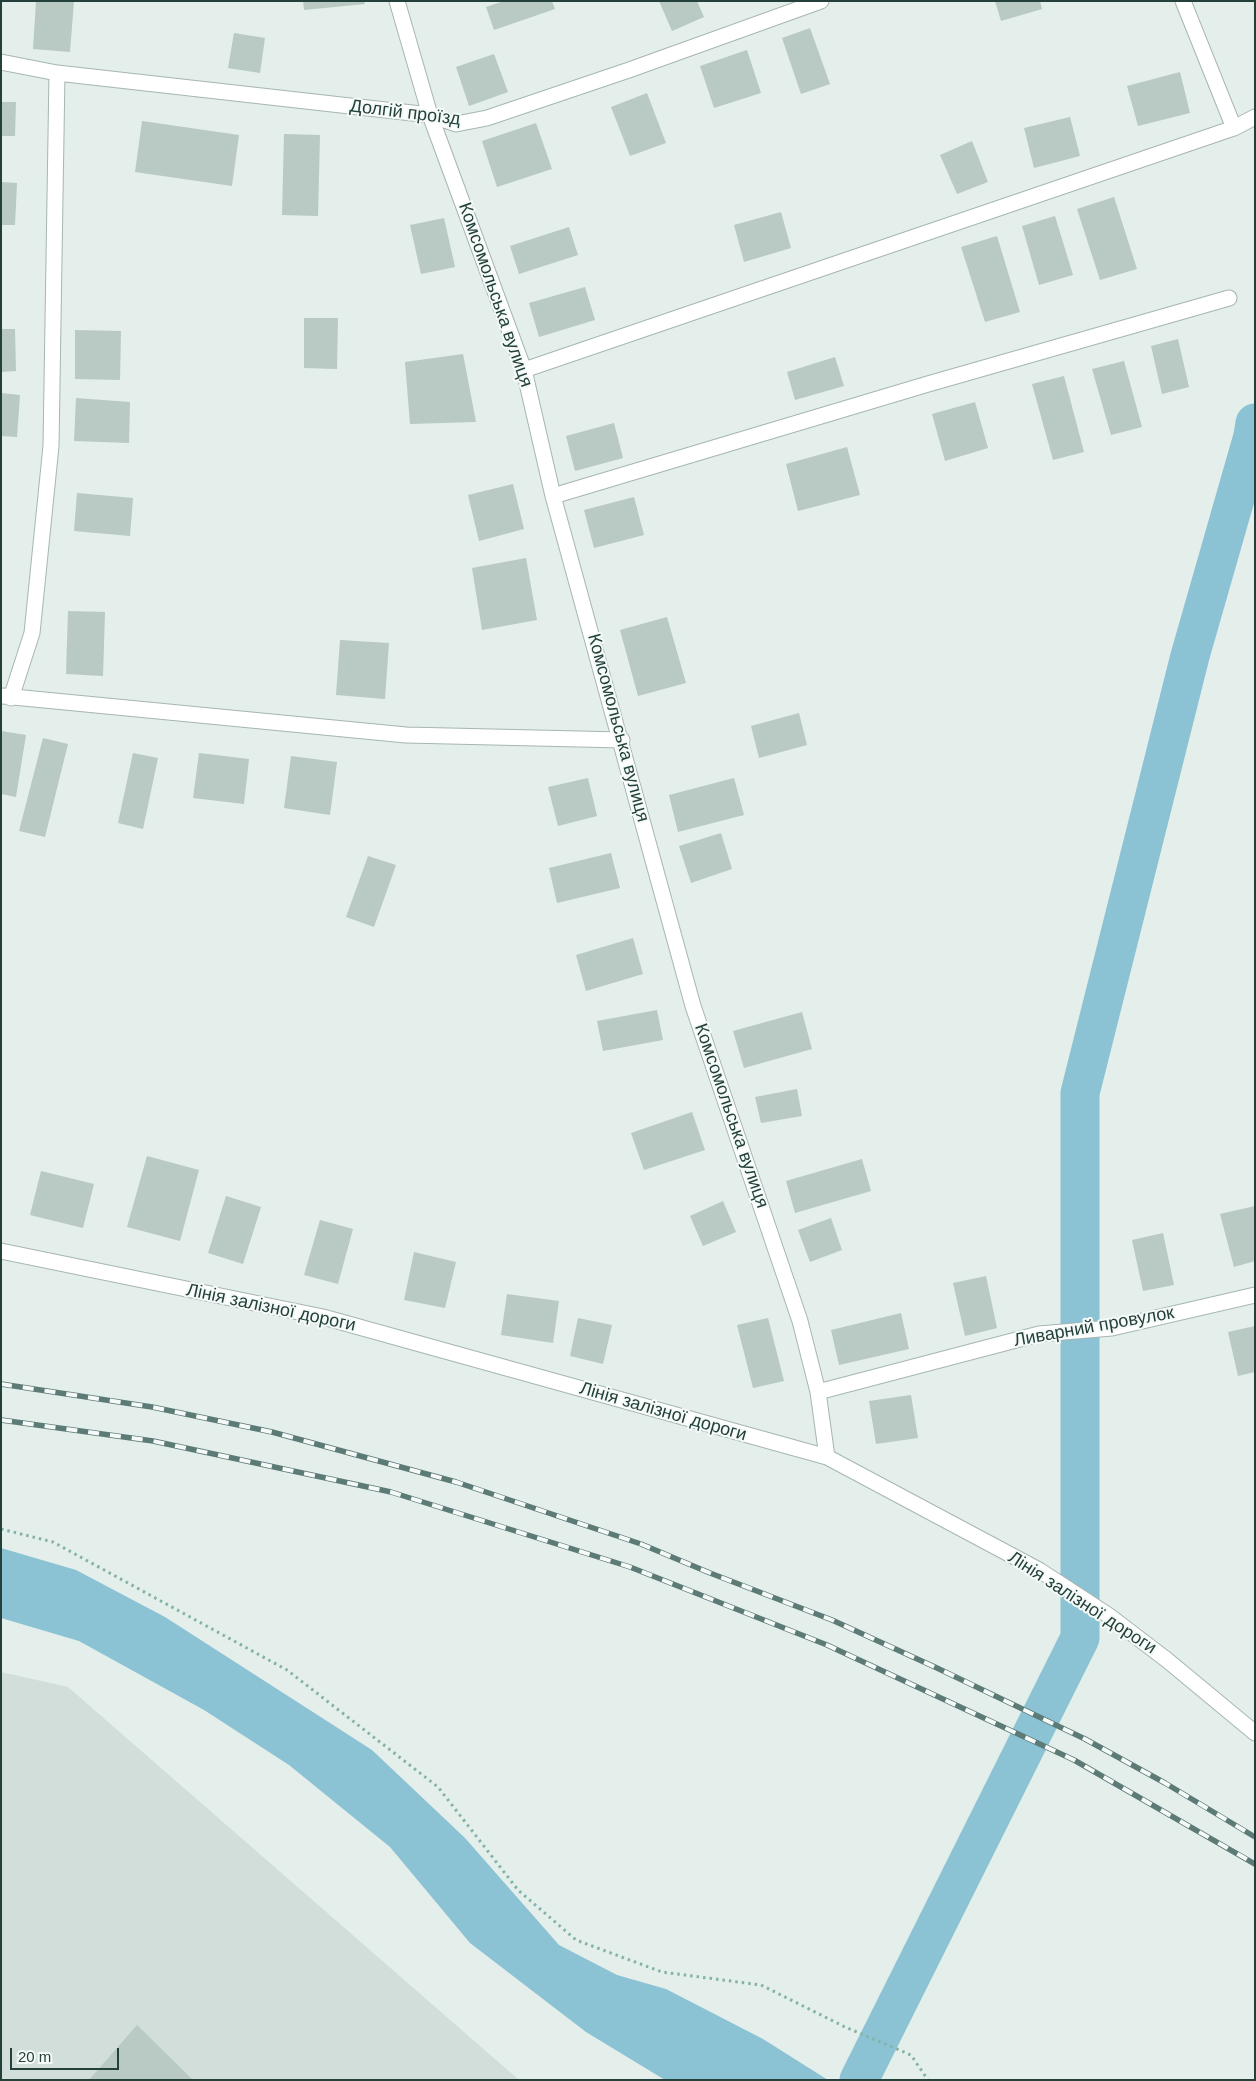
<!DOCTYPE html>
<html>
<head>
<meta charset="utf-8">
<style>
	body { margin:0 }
	#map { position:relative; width:1256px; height:2081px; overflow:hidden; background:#e4eeea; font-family:Arial,sans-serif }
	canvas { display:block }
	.frame { position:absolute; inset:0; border:2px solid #23403b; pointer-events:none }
	.scale { position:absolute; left:10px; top:2048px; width:109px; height:22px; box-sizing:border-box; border:2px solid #23403b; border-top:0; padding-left:6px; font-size:15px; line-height:18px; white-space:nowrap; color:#23403b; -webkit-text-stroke:4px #f5faf8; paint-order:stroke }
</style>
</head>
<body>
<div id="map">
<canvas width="1256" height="2081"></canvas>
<div class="frame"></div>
<div class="scale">20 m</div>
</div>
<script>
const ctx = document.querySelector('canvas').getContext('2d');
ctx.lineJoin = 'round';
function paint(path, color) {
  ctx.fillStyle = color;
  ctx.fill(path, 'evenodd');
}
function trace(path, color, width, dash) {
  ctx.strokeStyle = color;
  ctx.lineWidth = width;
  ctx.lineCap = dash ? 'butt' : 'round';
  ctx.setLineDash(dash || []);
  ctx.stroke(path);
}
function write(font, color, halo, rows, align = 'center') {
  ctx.font = font + ' Arial,sans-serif';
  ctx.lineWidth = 4;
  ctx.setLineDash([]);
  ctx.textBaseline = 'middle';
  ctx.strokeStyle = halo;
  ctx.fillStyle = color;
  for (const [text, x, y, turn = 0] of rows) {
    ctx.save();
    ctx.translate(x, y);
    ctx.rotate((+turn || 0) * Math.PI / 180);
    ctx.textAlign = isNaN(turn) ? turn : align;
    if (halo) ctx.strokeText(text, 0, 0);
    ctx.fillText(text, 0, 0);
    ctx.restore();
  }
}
paint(new Path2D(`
	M1 1672 68 1687 519 2080H1Z`), '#d2ded9');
paint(new Path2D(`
	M1 1548 76 1570 165 1617 372 1750 465 1838 559 1945 617 1975 666 1989 763 2039 828 2080H665L586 2032 470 1943 390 1847 289 1765 204 1710 79 1641 1 1618Z`), '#8bc2d4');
trace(new Path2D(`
	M859 2080 1080 1638V1093L1190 656 1253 436 1255 423`), '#8bc2d4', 39);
paint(new Path2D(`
	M36 1H74L70 52 33 49Z
	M303 1H364L365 4 304 10Z
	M504 1H552L555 9 494 30 486 7Z
	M659 1H697L704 17 672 31Z
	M995 1H1040L1042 9 1001 21Z
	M810 28 830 84 801 94 782 38Z
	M234 33 265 38 260 73 228 68Z
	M747 50 761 93 714 108 700 66Z
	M494 54 508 92 469 106 456 67Z
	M1180 72 1190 113 1138 126 1127 86Z
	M647 93 666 143 630 156 611 107Z
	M1 102H16L15 136H1Z
	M1070 117 1080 156 1034 168 1024 128Z
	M142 121 239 135 232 186 135 172Z
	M536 123 552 169 497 187 482 141Z
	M284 134 320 135 318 216 282 215Z
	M972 141 988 182 957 194 940 155Z
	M1 182 17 183 15 225H1Z
	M1114 197 1137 269 1100 280 1077 209Z
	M781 212 791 248 744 262 734 225Z
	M1055 216 1073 275 1039 285 1022 226Z
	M444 218 455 267 421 274 410 225Z
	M569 227 578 255 519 274 510 246Z
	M997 236 1020 312 985 322 961 247Z
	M585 287 595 320 539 337 529 303Z
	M304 318H338L337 369 304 368Z
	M1 329H15L16 371 1 372Z
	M75 330 121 331 120 380 75 379Z
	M1178 339 1189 387 1162 394 1151 346Z
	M463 354 476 422 410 424 405 362Z
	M835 357 844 386 795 400 787 372Z
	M1124 361 1142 427 1111 435 1092 369Z
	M1064 376 1084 452 1053 460 1032 384Z
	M1 393 20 395 17 437 1 436Z
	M76 398 130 402 129 443 74 441Z
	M975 402 988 448 945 461 932 414Z
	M614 423 623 458 575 471 566 436Z
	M847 447 860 495 798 511 786 464Z
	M513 484 524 529 479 541 468 495Z
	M77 493 133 498 130 536 74 531Z
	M634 497 644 535 594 548 584 510Z
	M526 558 537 620 482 630 472 568Z
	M68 611 105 612 103 676 66 674Z
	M667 617 686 683 638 696 620 630Z
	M340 640 389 643 385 699 336 695Z
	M799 713 807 745 759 758 751 726Z
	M1 731 26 735 16 797 1 794Z
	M43 738 68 744 45 837 19 831Z
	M133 753 158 758 143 829 118 823Z
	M199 753 249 759 244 804 193 798Z
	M291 756 337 762 330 815 284 808Z
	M588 778 597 816 558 826 548 787Z
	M734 778 744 815 678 832 669 795Z
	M721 833 732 869 691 883 679 846Z
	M611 853 620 888 557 903 549 868Z
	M368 856 396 865 374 927 346 917Z
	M633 938 643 974 586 991 576 955Z
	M657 1010 663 1040 603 1051 597 1021Z
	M802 1012 812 1049 744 1068 733 1031Z
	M797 1089 802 1116 761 1123 755 1097Z
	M692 1112 705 1150 644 1170 631 1133Z
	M147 1156 199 1170 180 1241 127 1227Z
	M862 1159 871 1191 795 1213 786 1181Z
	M41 1171 94 1184 83 1228 30 1215Z
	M226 1196 261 1207 243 1264 208 1253Z
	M723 1201 736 1232 703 1246 690 1216Z
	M1255 1206V1261L1234 1267 1220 1214Z
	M831 1218 842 1250 810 1262 798 1230Z
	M320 1220 353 1229 338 1284 304 1275Z
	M1163 1233 1174 1285 1143 1291 1132 1240Z
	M414 1252 456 1262 445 1308 404 1300Z
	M986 1276 997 1328 965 1336 953 1283Z
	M507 1294 559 1301 553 1343 501 1335Z
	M901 1313 909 1349 839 1365 831 1330Z
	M578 1318 612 1325 603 1364 570 1356Z
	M768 1318 784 1381 753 1388 737 1325Z
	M1255 1326V1372L1238 1376 1228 1332Z
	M911 1395 918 1438 876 1444 869 1401Z
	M137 2025 193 2080H89Z`), '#b9c9c3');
const minor = new Path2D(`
	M397 1 430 115 524 370 553 496 693 1006 800 1321 818 1392 827 1457
	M1183 1 1234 128
	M1 62 57 73 430 115 456 124 487 118 629 70 821 1
	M524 370 1234 128 1255 117
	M553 496 928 384 1229 298
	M3 696 406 735 622 740
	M11 698 32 633 51 446 57 73
	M1 1251 323 1317 827 1457 1039 1570 1108 1615 1167 1660 1255 1733
	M818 1392 1039 1334 1112 1328 1255 1295`);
trace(minor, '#a6b6b2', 17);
trace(new Path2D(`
	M1 1529 53 1542 287 1670 438 1787 518 1890 576 1940 662 1972 761 1985 845 2027 911 2055 928 2080`), '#83b2a8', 3, [2.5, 4]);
trace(minor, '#fff', 15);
const rail = new Path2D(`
	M1 1384 152 1407 272 1432 456 1482 641 1544 710 1573 832 1620 937 1668 1085 1739 1165 1783 1255 1837
	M1 1420 153 1441 391 1492 630 1567 827 1645 1074 1760 1255 1864`);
trace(rail, '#5d7b76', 5.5);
trace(rail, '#f5faf8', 4, [11]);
write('18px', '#23403b', '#f5faf8', [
	["Долгій проїзд",405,113,7],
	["Комсомольська вулиця",495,295,71],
	["Комсомольська вулиця",618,728,75],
	["Комсомольська вулиця",731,1116,71],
	["Лінія залізної дороги",271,1308,12],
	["Ливарний провулок",1094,1327,-10],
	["Лінія залізної дороги",663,1412,16],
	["Лінія залізної дороги",1082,1603,33]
]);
</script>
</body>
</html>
